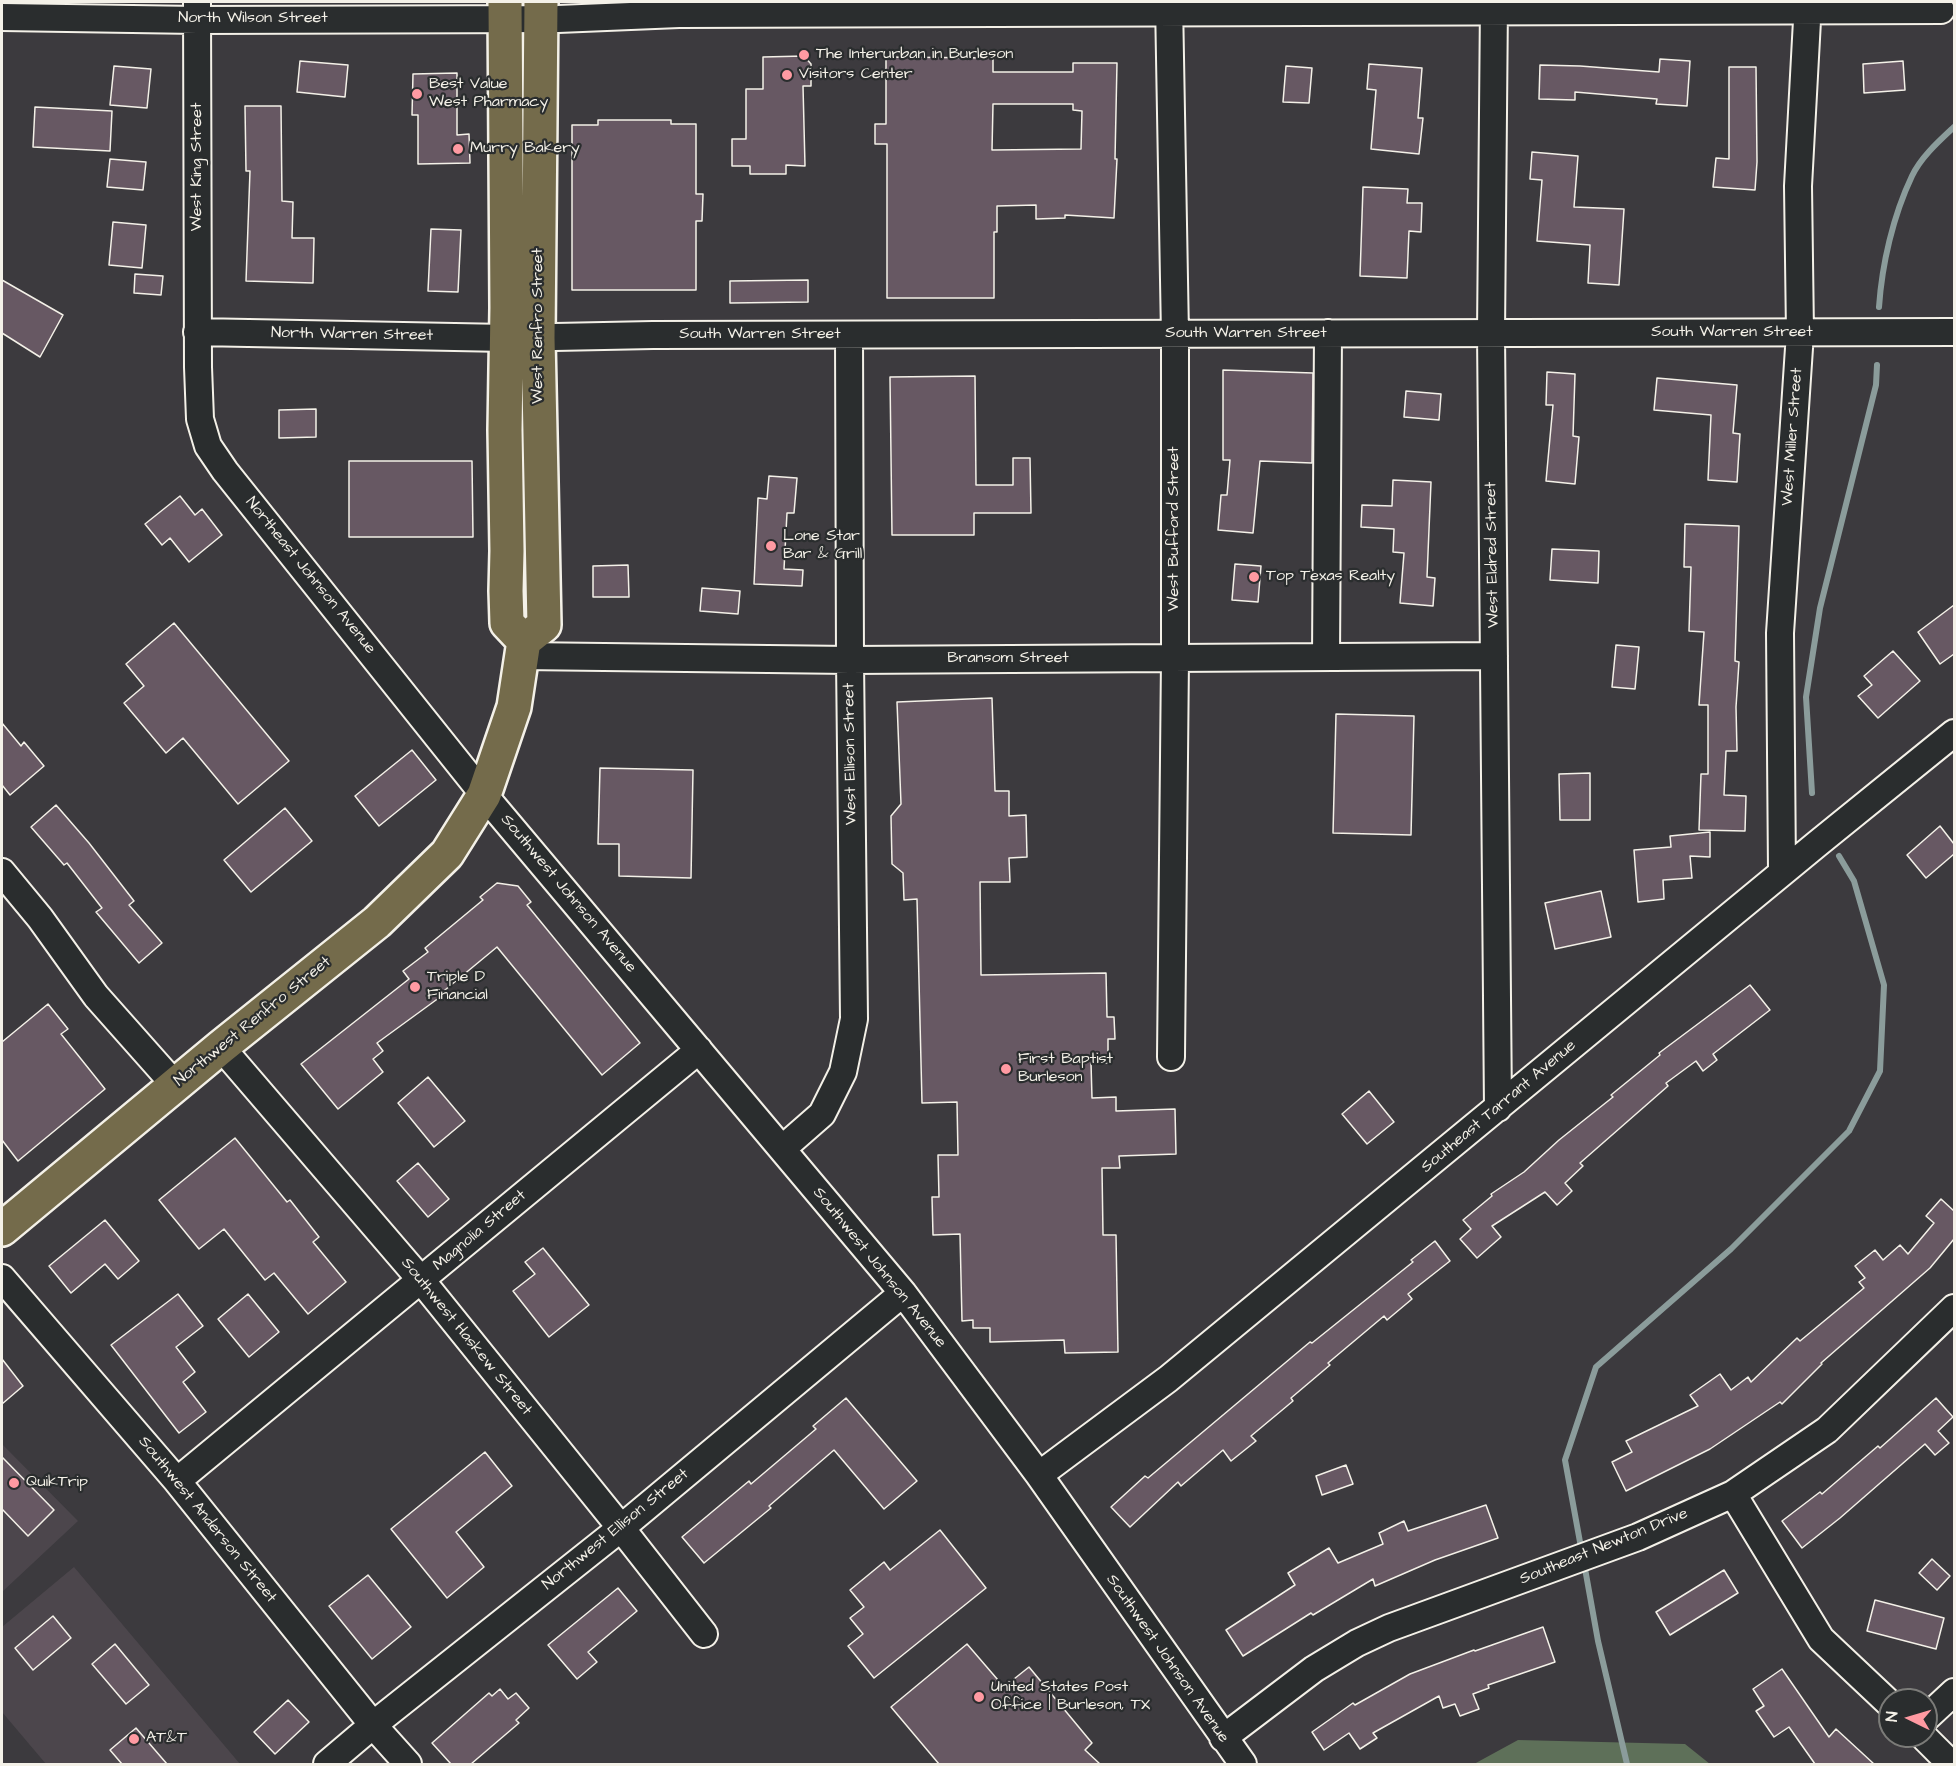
<!DOCTYPE html>
<html>
<head>
<meta charset="utf-8">
<style>
	body { margin:0 }
	#map { position:relative; width:1956px; height:1766px; overflow:hidden; background:#3c3a3e; font-family:"Architects Daughter",sans-serif }
	canvas { display:block }
	.frame { position:absolute; inset:0; border:3px solid #f4f1e8; pointer-events:none }
	.north { position:absolute; left:1878px; top:1688px; width:60px; height:60px; box-sizing:border-box; background:#2a2d2e; border:2px solid #7b7b78; border-radius:50%; rotate:275deg; font-size:16px; font-weight:700; line-height:24px; text-align:center; color:#f4f1e8 }
	.north::after { content:''; display:block; margin:auto; width:21px; height:27px; background:#ff9aa2; clip-path:polygon(50% 0,100% 100%,50% 72%,0 100%) }
</style>
</head>
<body>
<div id="map">
<canvas width="1956" height="1766"></canvas>
<div class="frame"></div>
<div class="north">N</div>
</div>
<script>
const ctx = document.querySelector('canvas').getContext('2d');
ctx.lineJoin = 'round';
function paint(path, color) {
  ctx.fillStyle = color;
  ctx.fill(path, 'evenodd');
}
function trace(path, color, width, dash) {
  ctx.strokeStyle = color;
  ctx.lineWidth = width;
  ctx.lineCap = dash ? 'butt' : 'round';
  ctx.setLineDash(dash || []);
  ctx.stroke(path);
}
function write(font, color, halo, rows, align = 'center') {
  ctx.font = font + ' "Architects Daughter",sans-serif';
  ctx.lineWidth = 4.5;
  ctx.setLineDash([]);
  ctx.textBaseline = 'middle';
  ctx.strokeStyle = halo;
  ctx.fillStyle = color;
  for (const [text, x, y, turn = 0] of rows) {
    ctx.save();
    ctx.translate(x, y);
    ctx.rotate((+turn || 0) * Math.PI / 180);
    ctx.textAlign = isNaN(turn) ? turn : align;
    if (halo) ctx.strokeText(text, 0, 0);
    ctx.fillText(text, 0, 0);
    ctx.restore();
  }
}
paint(new Path2D(`
	M2 1444 78 1521 2 1592Z
	M74 1567 240 1764H46L2 1712V1627Z`), '#4c464c');
paint(new Path2D(`
	M1518 1740 1685 1744 1710 1764H1474Z`), '#5e7059');
trace(new Path2D(`
	M1879 307C1882 264 1893 216 1912 176 1921 157 1939 141 1954 127
	M1812 793 1806 697 1820 608 1876 385 1877 365
	M1582 1553 1565 1460 1596 1367 1731 1249 1849 1131 1880 1071 1884 985 1854 881 1839 856
	M1584 1563 1598 1641 1627 1764`), '#8b9c9b', 6);
const building = new Path2D(`
	M804 56 811 64V86H803L805 166 786 165V174H750V166H732V139H746V89H763V57Z
	M886 57 993 58V72H1073V63H1117L1115 159H1117L1114 218 1065 215V218L1036 219V205L997 206V232H994V298H887V144H875V124H886ZM993 104H1073V110L1082 111 1081 149 992 150Z
	M1660 59 1690 61 1687 106 1656 104 1657 99 1575 92V100L1539 99 1540 65 1580 66 1659 72Z
	M300 61 348 65 345 97 297 92Z
	M1903 61 1905 90 1864 93 1863 64Z
	M1369 64 1422 68 1418 118H1423L1419 154 1371 149 1376 90 1367 89Z
	M114 66 151 69 147 108 110 105Z
	M1286 66 1312 68 1309 103 1283 102Z
	M1729 67H1756L1757 162 1755 190 1713 187 1716 158 1729 159Z
	M457 73V135L469 134 470 163 418 164V115H412L413 74Z
	M245 106H281L282 201 293 202 292 238H314L313 283 246 281 250 171H246Z
	M35 107 112 111 110 151 33 147Z
	M598 120H671V124H696V194H703L702 221H696V290H572V125H598Z
	M1532 152 1578 156 1574 207 1624 209 1619 285 1588 283 1590 245 1537 241 1542 180 1530 179Z
	M110 159 146 162 143 190 107 187Z
	M1363 187 1408 189 1407 203H1422L1421 232 1409 231 1407 278 1360 276Z
	M113 222 146 225 142 268 109 265Z
	M431 229 461 230 458 292 428 291Z
	M135 274 163 276 161 295 134 293Z
	M2 280 63 315 40 357 2 333Z
	M808 280V302L730 303V281Z
	M1223 370 1313 373 1312 463 1260 461 1253 533 1218 530 1221 495H1227L1230 460H1223Z
	M1547 372 1575 374 1573 436 1579 437 1575 484 1546 481 1553 405H1546Z
	M975 376 976 485H1013V458H1030L1031 513H974V535H892L890 377Z
	M1657 378 1737 385 1733 433 1740 434 1737 482 1708 480 1711 415 1654 410Z
	M1406 391 1441 394 1439 420 1404 417Z
	M316 409V437L279 438V410Z
	M349 461H472L473 537H349Z
	M769 476 797 478 794 513H787L784 569 803 570 802 586 754 584 758 498 767 499Z
	M1393 480 1431 482 1427 577 1435 578 1433 606 1400 603 1404 553 1393 552 1394 529 1361 527 1362 505 1392 506Z
	M180 496 195 515 202 509 222 535 189 562 170 538 162 545 145 524Z
	M1685 524 1739 526 1735 661 1739 662 1736 707 1737 751H1726L1724 795 1746 796 1745 831 1699 830 1701 774H1708V705H1699L1704 632 1689 631 1691 567H1684Z
	M1552 549 1599 551 1598 583 1550 580Z
	M1235 564 1261 566 1258 602 1232 600Z
	M628 565 629 597H593V566Z
	M702 588 740 591 738 614 700 611Z
	M1954 605V654L1940 664 1918 632Z
	M174 623 289 761 238 804 183 738 166 753 124 703 144 686 126 664Z
	M1616 645 1639 647 1635 689 1612 687Z
	M1893 651 1920 681 1878 718 1858 696 1872 685 1864 676Z
	M992 698 995 791H1009V816L1026 815 1027 857 1009 858 1010 882H980L981 975 1106 973 1107 1017H1114L1115 1039H1108V1063H1091L1092 1098 1116 1097V1111L1175 1109 1176 1154 1119 1156 1120 1168H1102L1103 1235H1116L1118 1352 1065 1353 1064 1340 990 1342V1328H973V1320L962 1321 960 1234 933 1235 932 1197H939L938 1155H958L957 1102 922 1103 917 899 904 900 903 873 892 864 891 816 901 804 897 702Z
	M1336 714 1414 716 1411 835 1333 833Z
	M2 723 21 746 24 742 44 766 10 795 2 785Z
	M412 750 436 780 379 826 355 796Z
	M600 768 693 770 691 878 619 876V844H598Z
	M1590 773V820H1560L1559 774Z
	M56 805 89 843 134 901 129 905 162 943 139 963 96 912 102 908 67 863 64 865 31 827Z
	M285 808 312 841 251 892 224 860Z
	M1940 826 1954 844V854L1926 878 1907 855Z
	M1710 832V857L1690 856 1692 878 1663 880 1664 899 1638 902 1634 850 1671 847 1670 836Z
	M497 883 518 886 531 902 527 905 640 1043 602 1075 497 947 445 990 447 992 377 1043 383 1051 373 1059 383 1072 338 1109 301 1064 409 979 403 971 428 952 425 948 483 900 480 897Z
	M1601 891 1611 937 1555 949 1545 903Z
	M1750 985 1770 1010 1713 1054 1717 1060 1703 1071 1696 1061 1666 1083 1668 1086 1580 1163 1583 1166 1565 1183 1572 1191 1557 1205 1545 1192 1492 1226 1501 1237 1477 1258 1460 1239 1471 1229 1463 1220 1492 1196 1491 1194 1524 1172 1559 1140 1613 1097 1611 1095 1660 1055 1659 1053Z
	M48 1004 68 1029 61 1034 105 1089 18 1161 2 1140V1042Z
	M428 1077 465 1121 434 1147 398 1103Z
	M1369 1091 1394 1122 1367 1144 1342 1114Z
	M235 1138 287 1202 290 1200 319 1237 313 1242 346 1282 308 1314 274 1273 265 1280 224 1229 199 1249 159 1200Z
	M418 1163 449 1199 428 1217 397 1181Z
	M1941 1199 1954 1211V1239L1930 1268 1821 1363 1822 1364 1782 1404 1780 1402 1710 1449 1626 1491 1612 1462 1632 1452 1626 1441 1698 1406 1690 1395 1720 1374 1731 1390 1748 1377 1751 1382 1797 1338 1800 1341 1864 1288 1859 1282 1865 1278 1855 1266 1875 1250 1883 1260 1900 1245 1908 1254 1934 1223 1926 1216Z
	M105 1220 139 1261 118 1279 105 1264 71 1293 49 1266Z
	M1435 1241 1450 1261 1408 1294 1412 1299 1387 1320 1384 1316 1328 1363 1330 1365 1291 1398 1293 1401 1251 1436 1256 1441 1231 1461 1223 1450 1181 1486 1178 1482 1130 1527 1111 1507 1145 1476 1148 1478 1310 1342 1312 1343 1413 1262 1411 1260Z
	M543 1248 589 1305 549 1337 513 1291 535 1274 525 1262Z
	M178 1294 203 1326 176 1347 195 1372 183 1382 206 1412 179 1433 111 1345Z
	M248 1294 279 1332 249 1357 218 1319Z
	M2 1359 23 1386 2 1404Z
	M846 1398 917 1481 884 1509 834 1450 769 1506 771 1508 704 1563 682 1537 749 1481 751 1484 816 1429 813 1426Z
	M1936 1398 1953 1417 1938 1431 1949 1443 1935 1455 1925 1444 1840 1518 1802 1548 1782 1521 1820 1492 1822 1494 1878 1446 1880 1448Z
	M485 1452 512 1486 456 1532 484 1567 447 1598 391 1529Z
	M2 1457 54 1510 28 1536 2 1509Z
	M1346 1465 1353 1484 1322 1495 1316 1476Z
	M1486 1505 1498 1538 1435 1560 1375 1586 1373 1579 1313 1615 1311 1613 1243 1656 1226 1630 1295 1585 1288 1573 1329 1548 1338 1563 1383 1544 1379 1533 1404 1521 1408 1531Z
	M940 1530 986 1588 874 1678 848 1646 863 1634 850 1618 864 1607 850 1590 884 1562 890 1570Z
	M1932 1559 1950 1576 1937 1590 1919 1573Z
	M1724 1570 1738 1593 1670 1635 1656 1612Z
	M368 1575 411 1627 372 1659 329 1606Z
	M618 1588 637 1611 588 1652 597 1662 577 1679 548 1645Z
	M1875 1600 1944 1618 1936 1649 1867 1631Z
	M53 1616 71 1638 33 1670 15 1648Z
	M1543 1627 1555 1662 1488 1685 1489 1688 1473 1694 1479 1709 1460 1716 1455 1704 1443 1708 1439 1696 1373 1733 1377 1738 1360 1749 1349 1733 1324 1750 1312 1732 1353 1703 1355 1705 1410 1674 1474 1650 1475 1651Z
	M115 1644 149 1685 126 1704 92 1664Z
	M967 1644 1004 1687 1029 1667 1092 1743 1085 1750 1100 1764H939L891 1707Z
	M1782 1669 1829 1737 1836 1729 1874 1764H1815L1789 1727 1774 1737 1756 1711 1764 1706 1753 1689Z
	M500 1689 508 1699 516 1693 529 1708 516 1720 519 1723 471 1764H451L432 1743 489 1693 492 1696Z
	M288 1700 309 1722 275 1754 254 1732Z
	M136 1728 167 1764H122L110 1750Z`);
paint(building, '#675863');
trace(building, '#f4f1e8', 1.5);
const minor = new Path2D(`
	M197 2 198 367 200 419 208 446 225 471 484 795 903 1293 1039 1475 1243 1764
	M1169 2 1175 335V658L1171 1057
	M1494 2 1491 333 1498 1108
	M2 17 197 20 558 19 679 14 1941 10
	M197 332 506 338 653 335 1954 332
	M522 656 850 660 1494 656
	M1326 657 1328 333
	M2 872 40 918 96 996 175 1085
	M1782 872 1780 633 1800 333 1798 186 1808 2
	M221 1047 421 1280 621 1528 704 1634
	M782 1149 822 1114 843 1072 854 1019 850 660 849 335
	M2 1278 177 1481 373 1725 408 1764
	M1039 1475 1168 1379 1817 844 1954 733
	M177 1481 699 1050
	M1733 1494 1821 1639 1890 1704
	M1926 1718 1954 1692
	M1923 1736 1951 1764
	M1223 1738 1314 1669 1357 1643 1389 1628 1638 1537 1733 1494 1827 1430 1954 1308
	M327 1764 373 1725 621 1528 903 1293`);
const major = new Path2D(`
	M505 2 507 308 505 430 507 551 506 591 507 623 524 641
	M2 1229 221 1047 377 922 447 854 484 795 514 707 524 641 544 625 538 338 541 2`);
trace(minor, '#f4f1e8', 30);
trace(major, '#f4f1e8', 38);
trace(minor, '#2a2d2e', 26);
trace(major, '#746b4b', 33);
for (const [x, y, r, color] of [
	[804,55,6,"#ff9aa2"],
	[787,75,6,"#ff9aa2"],
	[417,94,6,"#ff9aa2"],
	[458,149,6,"#ff9aa2"],
	[771,546,6,"#ff9aa2"],
	[1254,577,6,"#ff9aa2"],
	[415,987,6,"#ff9aa2"],
	[1006,1069,6,"#ff9aa2"],
	[14,1483,6,"#ff9aa2"],
	[979,1697,6,"#ff9aa2"],
	[134,1739,6,"#ff9aa2"]
]) {
  const dot = new Path2D();
  dot.arc(x, y, r, 0, 2 * Math.PI);
  ctx.fillStyle = color;
  ctx.fill(dot);
  trace(dot, '#2a2d2e', 2);
}
write('16px', '#f4f1e8', '#2a2d2e', [
	["North Wilson Street",253,19],
	["West King Street",198,167,-90],
	["West Renfro Street",539,326,-90],
	["South Warren Street",1732,333],
	["South Warren Street",1246,334],
	["North Warren Street",352,335,1],
	["South Warren Street",760,335],
	["West Miller Street",1793,437,-86],
	["West Bufford Street",1175,529,-90],
	["West Eldred Street",1493,555,-91],
	["Northeast Johnson Avenue",310,576,51],
	["Bransom Street",1008,659],
	["West Ellison Street",851,754,-91],
	["Southwest Johnson Avenue",568,894,50],
	["Northwest Renfro Street",253,1022,-39],
	["Southeast Tarrant Avenue",1499,1107,-40],
	["Magnolia Street",480,1231,-40],
	["Southwest Johnson Avenue",879,1268,51],
	["Southwest Haskew Street",466,1337,51],
	["Southwest Anderson Street",207,1520,51],
	["Northwest Ellison Street",616,1530,-39],
	["Southeast Newton Drive",1604,1547,-22],
	["Southwest Johnson Avenue",1167,1659,55]
]);
write('16px', '#f4f1e8', '#2a2d2e', [
	["The Interurban in Burleson",816,55],
	["Visitors Center",799,75],
	["Best Value",429,85],
	["West Pharmacy",429,103],
	["Murry Bakery",470,149],
	["Lone Star",783,537],
	["Bar & Grill",783,555],
	["Top Texas Realty",1266,577],
	["Triple D",427,978],
	["Financial",427,996],
	["First Baptist",1018,1060],
	["Burleson",1018,1078],
	["QuikTrip",26,1483],
	["United States Post",991,1688],
	["Office | Burleson, TX",991,1706],
	["AT&T",146,1739]
], 'left');
</script>
</body>
</html>
